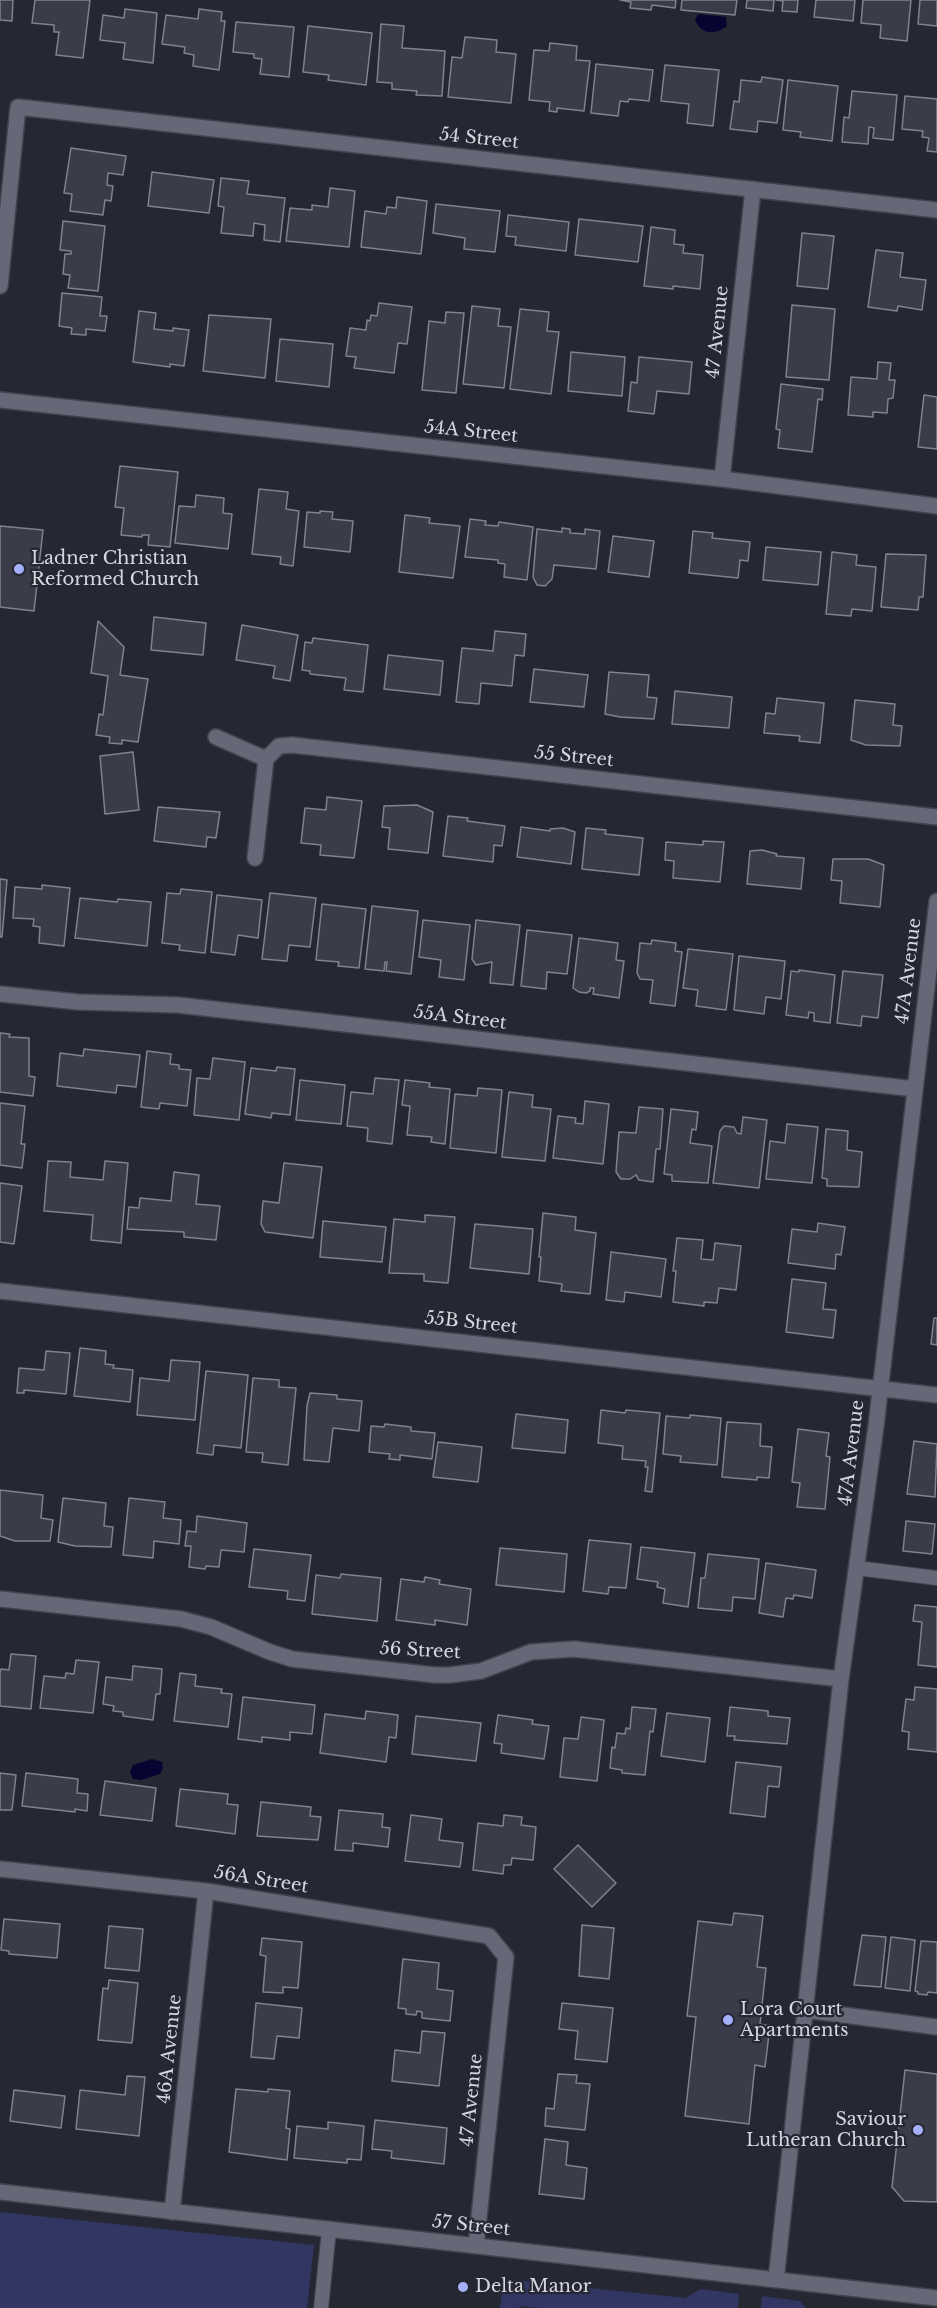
<!DOCTYPE html>
<html>
<head>
<meta charset="utf-8">
<style>
	body { margin:0 }
	canvas { display:block; background:#252733 }
</style>
</head>
<body>
<canvas width="937" height="2308"></canvas>
<script>
const ctx = document.querySelector('canvas').getContext('2d');
ctx.lineJoin = 'round';
function paint(path, color) {
  ctx.fillStyle = color;
  ctx.fill(path, 'evenodd');
}
function trace(path, color, width, dash) {
  ctx.strokeStyle = color;
  ctx.lineWidth = width;
  ctx.lineCap = dash ? 'butt' : 'round';
  ctx.setLineDash(dash || []);
  ctx.stroke(path);
}
function write(font, color, halo, rows, align = 'center') {
  ctx.font = font + ' "Libre Baskerville",serif';
  ctx.lineWidth = 4.5;
  ctx.setLineDash([]);
  ctx.textBaseline = 'middle';
  ctx.strokeStyle = halo;
  ctx.fillStyle = color;
  for (const [text, x, y, turn = 0] of rows) {
    ctx.save();
    ctx.translate(x, y);
    ctx.rotate((+turn || 0) * Math.PI / 180);
    ctx.textAlign = isNaN(turn) ? turn : align;
    if (halo) ctx.strokeText(text, 0, 0);
    ctx.fillText(text, 0, 0);
    ctx.restore();
  }
}
paint(new Path2D(`
	M0 2212 314 2245 307 2308H0Z
	M504 2279 685 2298 701 2289 739 2294 738 2308H538L520 2306 519 2308H500Z
	M762 2296 800 2301 806 2308H761Z`), '#313663');
paint(new Path2D(`
	M698 14 726 17 727 26C716 35 701 35 695 20Z
	M152 1759 162 1762 163 1768 160 1774 141 1780 133 1779 130 1772 133 1765Z`), '#080431');
const building = new Path2D(`
	M0 0H13L12 21 0 20Z
	M35 0H90L83 58 56 55 59 32H54V25L32 23Z
	M620 0H676L675 8 652 5 651 10 630 8 631 2Z
	M682 0H737L735 15 681 10Z
	M747 0H774L773 11 746 8Z
	M776 0H798L797 12 782 11 783 1Z
	M816 0H855L853 21 814 17Z
	M863 0H911L907 41 880 38 881 25 861 23Z
	M920 0H937V26L918 24Z
	M125 9 157 13 153 63 123 59 125 43 100 40 103 15 124 18Z
	M199 9 222 12 221 21H225L219 70 193 66 194 55 184 53 185 47 162 44 166 15 198 19Z
	M236 22 294 27 289 77 260 74 262 59 254 58V54L233 52Z
	M381 24 404 26 402 48 445 51 442 96 416 95 417 91 392 89V83L377 82Z
	M308 26 372 33 366 85 328 80 329 75 303 72Z
	M465 37 497 40 496 52 516 54 511 103 448 97 452 57 462 58Z
	M550 43 577 46 576 60 590 61 584 111 557 108V112L549 111 550 102 529 100 534 50 549 51Z
	M596 64 653 70 649 101 629 99 628 102 620 101 618 116 591 113Z
	M665 65 719 70 713 126 687 123 689 104 661 101Z
	M762 77 783 80 777 123 758 121 757 132 730 129 734 101 739 102 741 80 761 82Z
	M788 80 838 86 832 141 800 137 801 132 783 130Z
	M852 91 897 95 893 140 873 138 874 128 869 127 868 144 842 142 844 117 849 118Z
	M905 96 937 99V152L927 151 929 138 922 137 923 131 902 129Z
	M71 148 126 156 123 175 108 173 107 185 113 186 111 201 105 200 103 215 70 211 72 194 64 193Z
	M152 172 214 180 209 213 148 206Z
	M221 178 249 181 247 194 285 198 280 242 264 240 265 225 254 223 253 236 221 233 224 207 218 206Z
	M330 188 355 191 349 247 286 241 290 208 312 210V205L328 207Z
	M397 197 427 201 421 254 361 247 365 211 386 214 387 207 396 208Z
	M436 204 500 211 495 252 464 249 465 238 433 233Z
	M508 215 569 222 566 251 515 245 516 237 506 236Z
	M579 219 643 226 638 262 575 255Z
	M63 221 105 226 98 291 68 288 70 275 63 274 65 254H71V251L60 250Z
	M651 227 675 230 674 244 684 245 683 253 703 255 700 289 673 286V289L644 286Z
	M802 233 834 236 828 289 797 286Z
	M876 250 903 253 900 277 926 280 922 310 898 306 897 311 868 307Z
	M62 293 102 297 100 316H107L105 331 86 329V335L71 334 72 328 59 326Z
	M379 303 412 307 407 344 398 343 394 373 354 368 356 357 346 356 350 328 366 330 367 320 370 321 371 315 377 316Z
	M792 305 835 309 829 380 786 377Z
	M472 306 500 309 498 326 511 327 504 388 463 384Z
	M520 309 549 312 547 331 559 332 551 394 510 389Z
	M139 311 156 313 154 329 173 331V328L189 330 184 366 170 364V367L133 362Z
	M446 312 464 313 456 393 422 390 429 321 445 323Z
	M209 315 271 319 265 378 203 371Z
	M280 339 333 344 329 387 276 381Z
	M571 352 625 357 622 396 568 391Z
	M639 357 692 362 689 394 657 391 654 414 628 411 631 382 637 383Z
	M878 362 891 363 889 380H895L893 398 888 399 887 413 873 412V417L848 415 851 377 877 379Z
	M781 384 823 389 822 400 818 399 812 452 778 448 780 430 776 429Z
	M924 395 937 397V449L918 447Z
	M120 466 178 472 170 547 148 545 149 535H142V537L121 535 124 508 115 507Z
	M259 489 288 492 286 509 299 511 293 566 280 564 281 557 252 554Z
	M196 495 224 498 223 513 232 514 228 549 175 543 179 506 195 507Z
	M320 511 333 512 332 519 353 521 350 552 304 547 307 512 320 513Z
	M405 515 430 518 429 523 460 526 453 578 399 572Z
	M470 519 486 521 485 525 498 526 499 522 533 527 527 580 504 577 505 564 498 563V560L465 557Z
	M0 526 43 530 34 611 0 607Z
	M562 528 570 529V533L585 534V529L600 531 596 569 554 565 552 579 545 586 537 585 533 577 537 529 562 532Z
	M693 531 713 533 712 538 750 542 748 561 740 560 738 578 689 573Z
	M613 536 654 541 649 577 608 572Z
	M766 547 821 552 818 585 763 580Z
	M832 552 857 555 856 565 876 567 872 611 852 609 851 616 826 614Z
	M886 554 926 555 923 597H919L918 610 881 607Z
	M154 617 206 623 203 655 151 650Z
	M98 621 124 647 120 675 148 679 138 742 122 740V744L109 743 110 737 96 735 99 714 103 715 108 676 91 673Z
	M242 625 298 635 290 681 273 678 275 666 236 660Z
	M495 631 526 634 524 656 515 655 512 686 481 683 479 704 456 702 462 648 493 651Z
	M313 638 368 645 363 692 344 690 346 678 310 674V671L302 670 305 642 312 643Z
	M388 655 443 661 440 695 384 689Z
	M534 669 588 675 584 707 530 702Z
	M609 672 649 675 647 697 657 698 654 719 620 717 605 714Z
	M675 691 732 697 729 728 672 724Z
	M777 698 824 703 820 743 799 741 800 736 764 733 766 713 775 714Z
	M855 700 895 704 893 725 902 726 900 746 866 745 851 740Z
	M133 752 139 810 105 814 100 756Z
	M327 797 362 801 354 858 320 855 321 845 301 843 305 808 326 810Z
	M417 805 433 812 428 853 388 849 390 828 382 827 384 806Z
	M158 807 220 812 216 838 207 837 206 847 154 841Z
	M448 816 468 818 467 821 505 826 502 846 494 845 493 862 443 856Z
	M521 827 550 831V829L563 828 575 832 571 864 517 857Z
	M586 828 606 830 605 834 643 838 639 875 582 869Z
	M703 841 724 842 720 882 673 878 674 861 665 860 666 842 703 845Z
	M762 850 777 854 776 856 804 858 801 889 747 884 750 851Z
	M833 859H868L884 865 880 907 840 903 842 881 831 880Z
	M0 879 7 880 2 937H0Z
	M42 885 70 888 64 946 39 943 40 927 33 926 34 919 13 918 15 887 42 889Z
	M181 889 212 892 205 953 179 950 180 945 162 943 167 893 180 894Z
	M270 893 316 898 310 947 289 945 287 961 262 959Z
	M217 895 262 900 258 938 238 935 235 955 211 952Z
	M80 898 117 902 118 899 151 902 147 946 75 938Z
	M322 904 366 909 359 968 338 966 339 962 316 960Z
	M372 906 418 911 411 974 386 971 387 962H385L384 971 365 969Z
	M423 920 470 925 464 980 439 977 441 960 419 957Z
	M476 920 520 925 513 985 490 983 492 962 476 965 472 959Z
	M527 930 572 935 567 974 547 972 546 989 521 986Z
	M579 938 618 943 616 960 624 961 619 998 593 994 594 988H590V991L586 993 579 992 573 988Z
	M652 940 676 943 675 951 682 952 675 1006 650 1003 653 980 640 979 637 973 640 943 651 944Z
	M688 949 733 954 726 1010 696 1006 698 990 683 988Z
	M739 956 785 961 781 999 766 997 764 1014 734 1010Z
	M799 970 835 975 830 1023 814 1021V1013L809 1012 808 1018 786 1015 791 971 799 972Z
	M843 971 883 975 878 1018 862 1016 861 1026 837 1023Z
	M0 1033 10 1034 9 1037 29 1038V1076L35 1077 33 1096 0 1092Z
	M84 1049 140 1055 136 1087 117 1085 116 1093 57 1086 60 1053 83 1056Z
	M147 1051 171 1054 170 1064 179 1065V1069L191 1070 187 1106 160 1103 159 1109 141 1107Z
	M213 1058 245 1062 239 1120 194 1115 197 1078 210 1079Z
	M277 1067 295 1069 290 1115 272 1113 271 1118 245 1114 251 1068 276 1071Z
	M375 1078 399 1080 392 1144 367 1141 368 1128 347 1126 351 1092 373 1094Z
	M300 1080 345 1085 341 1124 296 1120Z
	M405 1080 430 1083 429 1087 450 1089 445 1144 431 1142 432 1137 407 1135 410 1106 402 1105Z
	M478 1088 502 1090 496 1153 450 1148 455 1094 477 1096Z
	M509 1092 533 1095 532 1107 551 1109 545 1161 502 1157Z
	M585 1101 609 1104 603 1164 553 1158 558 1116 576 1118 575 1123 583 1124Z
	M0 1103 25 1106 21 1144H25L22 1168 0 1165Z
	M639 1107 663 1109 660 1149H656L653 1182 639 1180 636 1175 630 1179H621L616 1172 619 1132 636 1133Z
	M671 1109 698 1112 696 1130 692 1129 690 1143 712 1146 708 1183 672 1181V1175L664 1174Z
	M743 1117 767 1120 759 1188 713 1183 720 1131 724 1126 734 1127 737 1133 741 1134Z
	M787 1124 818 1127 812 1183 766 1179 770 1141 785 1143Z
	M826 1129 848 1131 847 1150 862 1152 859 1187 827 1186V1179L822 1178Z
	M48 1161 71 1162 70 1177 103 1180 105 1161 128 1163 121 1243 91 1240 93 1215 44 1211Z
	M284 1163 322 1167 313 1238 265 1232 261 1224 263 1201 279 1203Z
	M174 1172 199 1175 196 1204 220 1206 216 1240 184 1237V1232L127 1229 129 1207 139 1208 140 1198 171 1201Z
	M0 1183 22 1186 14 1244 0 1242Z
	M543 1213 576 1217 575 1230 596 1233 590 1294 561 1291 562 1284 539 1281 541 1257H539Z
	M425 1215 455 1217 448 1283 424 1281V1274L389 1273 394 1219 425 1222Z
	M323 1221 386 1227 382 1262 320 1257Z
	M818 1223 845 1227 841 1255 836 1254 835 1269 788 1263 792 1229 817 1232Z
	M475 1224 533 1229 529 1274 470 1268Z
	M677 1238 703 1240 701 1259 713 1260 715 1243 741 1246 736 1290 719 1288 717 1303 704 1302V1306L673 1302 676 1271H673Z
	M611 1252 666 1259 661 1297 625 1292 624 1302 606 1300Z
	M792 1279 826 1283 823 1309 836 1310 833 1338 786 1332Z
	M934 1318H937V1345L931 1344Z
	M80 1348 106 1351 105 1364 114 1365 113 1368 133 1370 130 1402 74 1396Z
	M46 1351 70 1353 66 1394 24 1390V1393H17L19 1368 44 1370Z
	M171 1360 200 1362 195 1420 137 1415 140 1378 169 1381Z
	M206 1371 248 1375 241 1448 214 1445 213 1455 197 1453Z
	M253 1378 279 1380V1387L296 1388 288 1465 262 1462 263 1453 246 1452Z
	M310 1393 337 1395V1399L362 1401 359 1431 333 1428 329 1462 304 1460 307 1406Z
	M601 1410 625 1413 626 1410 660 1413 652 1492 645 1491 648 1467H645L646 1461 622 1459 623 1446 598 1443Z
	M516 1414 568 1420 565 1453 512 1448Z
	M690 1415 721 1418 717 1465 680 1462 681 1456 663 1454 666 1416 690 1418Z
	M727 1422 761 1424 760 1446 772 1447 769 1478 757 1477V1480L722 1477Z
	M385 1424 411 1427V1431L435 1433 432 1459 400 1455V1460L389 1459 390 1454 369 1452 371 1426 384 1427Z
	M798 1429 829 1433 826 1456 830 1457 825 1509 797 1507 800 1483 792 1482Z
	M914 1441 937 1444 935 1497 907 1494Z
	M438 1442 482 1447 478 1482 433 1477Z
	M0 1490 43 1495 41 1518 53 1520 50 1541H15L0 1536Z
	M63 1498 106 1503 104 1526 113 1527 111 1547 75 1546 58 1542Z
	M129 1498 165 1502 163 1518 181 1520 179 1544 154 1541 153 1558 123 1555Z
	M197 1516 247 1523 244 1552 221 1550 219 1567 206 1566 205 1569 189 1567 191 1546H185L187 1531 196 1532Z
	M906 1521 935 1524 932 1554 903 1551Z
	M589 1540 631 1544 626 1588 609 1587 608 1594 583 1591Z
	M641 1547 695 1553 688 1607 663 1603 665 1589 657 1587 658 1582 637 1579Z
	M500 1548 567 1554 564 1592 496 1585Z
	M254 1549 311 1555 305 1601 287 1599 288 1591 249 1587Z
	M708 1554 759 1559 755 1599 733 1597 732 1611 698 1608 701 1578H705Z
	M766 1563 816 1570 812 1598 794 1595 793 1599 786 1598 783 1617 759 1613Z
	M341 1574 381 1578 377 1621 312 1614 316 1575 340 1578Z
	M425 1577 440 1580 439 1584 471 1589 467 1625 435 1620V1625L396 1620 401 1579 424 1582Z
	M915 1605 937 1607V1667L918 1665 922 1622 913 1621Z
	M11 1654 36 1656 31 1709 0 1706V1673L1 1669 9 1670Z
	M76 1660 99 1662 93 1713 40 1708 44 1676 65 1678 66 1673 74 1674Z
	M133 1666 162 1669 160 1694H156L153 1720 123 1716V1712L113 1711 114 1706 103 1704 106 1677 132 1680Z
	M180 1673 196 1675 195 1686 222 1689 221 1693 232 1694 228 1727 174 1721Z
	M915 1687 937 1689V1752L908 1749 909 1732 902 1731 906 1699 914 1700Z
	M243 1697 315 1705 312 1734 290 1732V1740L262 1737V1742L238 1739Z
	M632 1707 656 1709 653 1732 650 1731 645 1775 622 1773V1770L610 1768 612 1747 615 1748 617 1733 625 1734 626 1728 630 1729Z
	M730 1707 768 1711V1716L790 1718 787 1744 734 1740 735 1736H727Z
	M366 1711 398 1715 396 1738 389 1737 386 1762 320 1753 325 1714 365 1719Z
	M667 1713 710 1718 705 1762 661 1756Z
	M498 1715 533 1720 532 1724 549 1726 544 1759 501 1753 502 1744 494 1743Z
	M416 1716 481 1723 476 1761 412 1754Z
	M581 1717 604 1720 597 1781 560 1777 564 1738 578 1739Z
	M736 1762 781 1767 779 1787 768 1786 765 1817 730 1813Z
	M0 1773 16 1775 12 1810H0Z
	M26 1773 78 1779 77 1793 88 1794 87 1811 75 1809V1812L22 1806Z
	M105 1781 156 1788 152 1821 100 1815Z
	M180 1789 228 1794 227 1804 238 1805 235 1834 176 1826Z
	M261 1802 311 1807 310 1816 321 1817 318 1840 257 1836Z
	M339 1810 383 1814 382 1827 390 1828 388 1847 353 1843V1851L335 1850Z
	M411 1815 442 1819 439 1840 463 1843 460 1867 405 1861Z
	M504 1815 522 1817 521 1825 536 1827 533 1860 512 1858 511 1865H504L503 1874 473 1870 478 1823 503 1826Z
	M578 1845 616 1883 592 1907 554 1869Z
	M734 1913 763 1916 757 1967 766 1968 760 2024 770 2026 765 2067 755 2065 749 2124 685 2116 696 2017 687 2016 698 1921 732 1925Z
	M4 1919 60 1924 57 1958 9 1954V1951L1 1950Z
	M582 1925 614 1928 609 1979 579 1976Z
	M109 1926 143 1929 139 1971 105 1968Z
	M862 1935 886 1937 881 1987 854 1985Z
	M891 1937 915 1940 910 1991 885 1988Z
	M262 1938 302 1942 298 1988 283 1987V1993L263 1992 266 1956 260 1955Z
	M921 1941 937 1942V1993L928 1992 927 1995 918 1994V1992L915 1991Z
	M403 1959 439 1963 437 1989 453 1991 450 2021 422 2018V2012L417 2011 416 2015 406 2014V2009L398 2008Z
	M109 1980 138 1983 132 2043 98 2040 103 1988 108 1989Z
	M256 2003 302 2008 299 2038 277 2036 274 2059 251 2057Z
	M562 2003 613 2008 607 2062 575 2059 578 2031 559 2029Z
	M422 2031 445 2033 439 2086 392 2081 395 2050 420 2053Z
	M905 2070 937 2074V2202L904 2201 892 2187Z
	M558 2074 577 2075 576 2083 590 2084 585 2130 545 2126 546 2108 554 2109Z
	M127 2076 145 2077 139 2136 76 2129 80 2090 125 2095Z
	M236 2089 268 2092V2089L290 2091 286 2128 290 2129 287 2160 229 2152Z
	M14 2090 65 2096 61 2128 10 2121Z
	M375 2120 447 2128 444 2164 391 2158 392 2151 372 2149Z
	M328 2122 364 2126 361 2160 347 2159V2163L294 2158 297 2126 328 2129Z
	M545 2139 568 2142 566 2165 587 2168 584 2199 539 2194Z`);
paint(building, '#3a3d49');
trace(building, '#7f8290', 1.5);
const service = new Path2D(`
	M857 1568 937 1578
	M321 2308 329 2230`);
const minor = new Path2D(`
	M0 286 18 107 937 210
	M0 400 722 479 937 506
	M722 479 753 189
	M216 737 266 759
	M266 759 279 746 292 745 937 817
	M255 858 266 759
	M0 994 78 1002 178 1005 915 1089
	M0 1291 937 1395
	M0 1599 181 1619 211 1627 270 1652 292 1659 435 1675H450L481 1671 531 1652 574 1649 841 1679
	M0 1869 206 1891 489 1936 506 1957 476 2246
	M805 2010 937 2027
	M0 2192 937 2298
	M172 2212 206 1891
	M776 2280 841 1679 876 1426 937 901`);
trace(service, '#42444d', 16);
trace(minor, '#42444d', 18);
trace(service, '#656876', 14);
trace(minor, '#656876', 15);
for (const [x, y, r, color] of [
	[19,569,6,"#a5b1fc"],
	[728,2020,6,"#a5b1fc"],
	[918,2130,6,"#a5b1fc"],
	[463,2287,6,"#a5b1fc"]
]) {
  const dot = new Path2D();
  dot.arc(x, y, r, 0, 2 * Math.PI);
  ctx.fillStyle = color;
  ctx.fill(dot);
  trace(dot, '#252733', 2);
}
write('18px', '#d5d7df', '#252733', [
	["54 Street",479,139,6],
	["47 Avenue",718,332,-84],
	["54A Street",471,432,6],
	["55 Street",574,757,6],
	["47A Avenue",909,971,-83],
	["55A Street",460,1018,7],
	["55B Street",471,1323,6],
	["47A Avenue",852,1453,-83],
	["56 Street",420,1651,3],
	["56A Street",261,1880,9],
	["46A Avenue",170,2049,-84],
	["47 Avenue",472,2100,-84],
	["57 Street",471,2226,6]
]);
write('18px', '#d5d7df', '#252733', [
	["Ladner Christian",31,559],
	["Reformed Church",31,580],
	["Lora Court",740,2010],
	["Apartments",740,2031],
	["Saviour",906,2120,"right"],
	["Lutheran Church",906,2141,"right"],
	["Delta Manor",475,2287]
], 'left');
</script>
</body>
</html>
